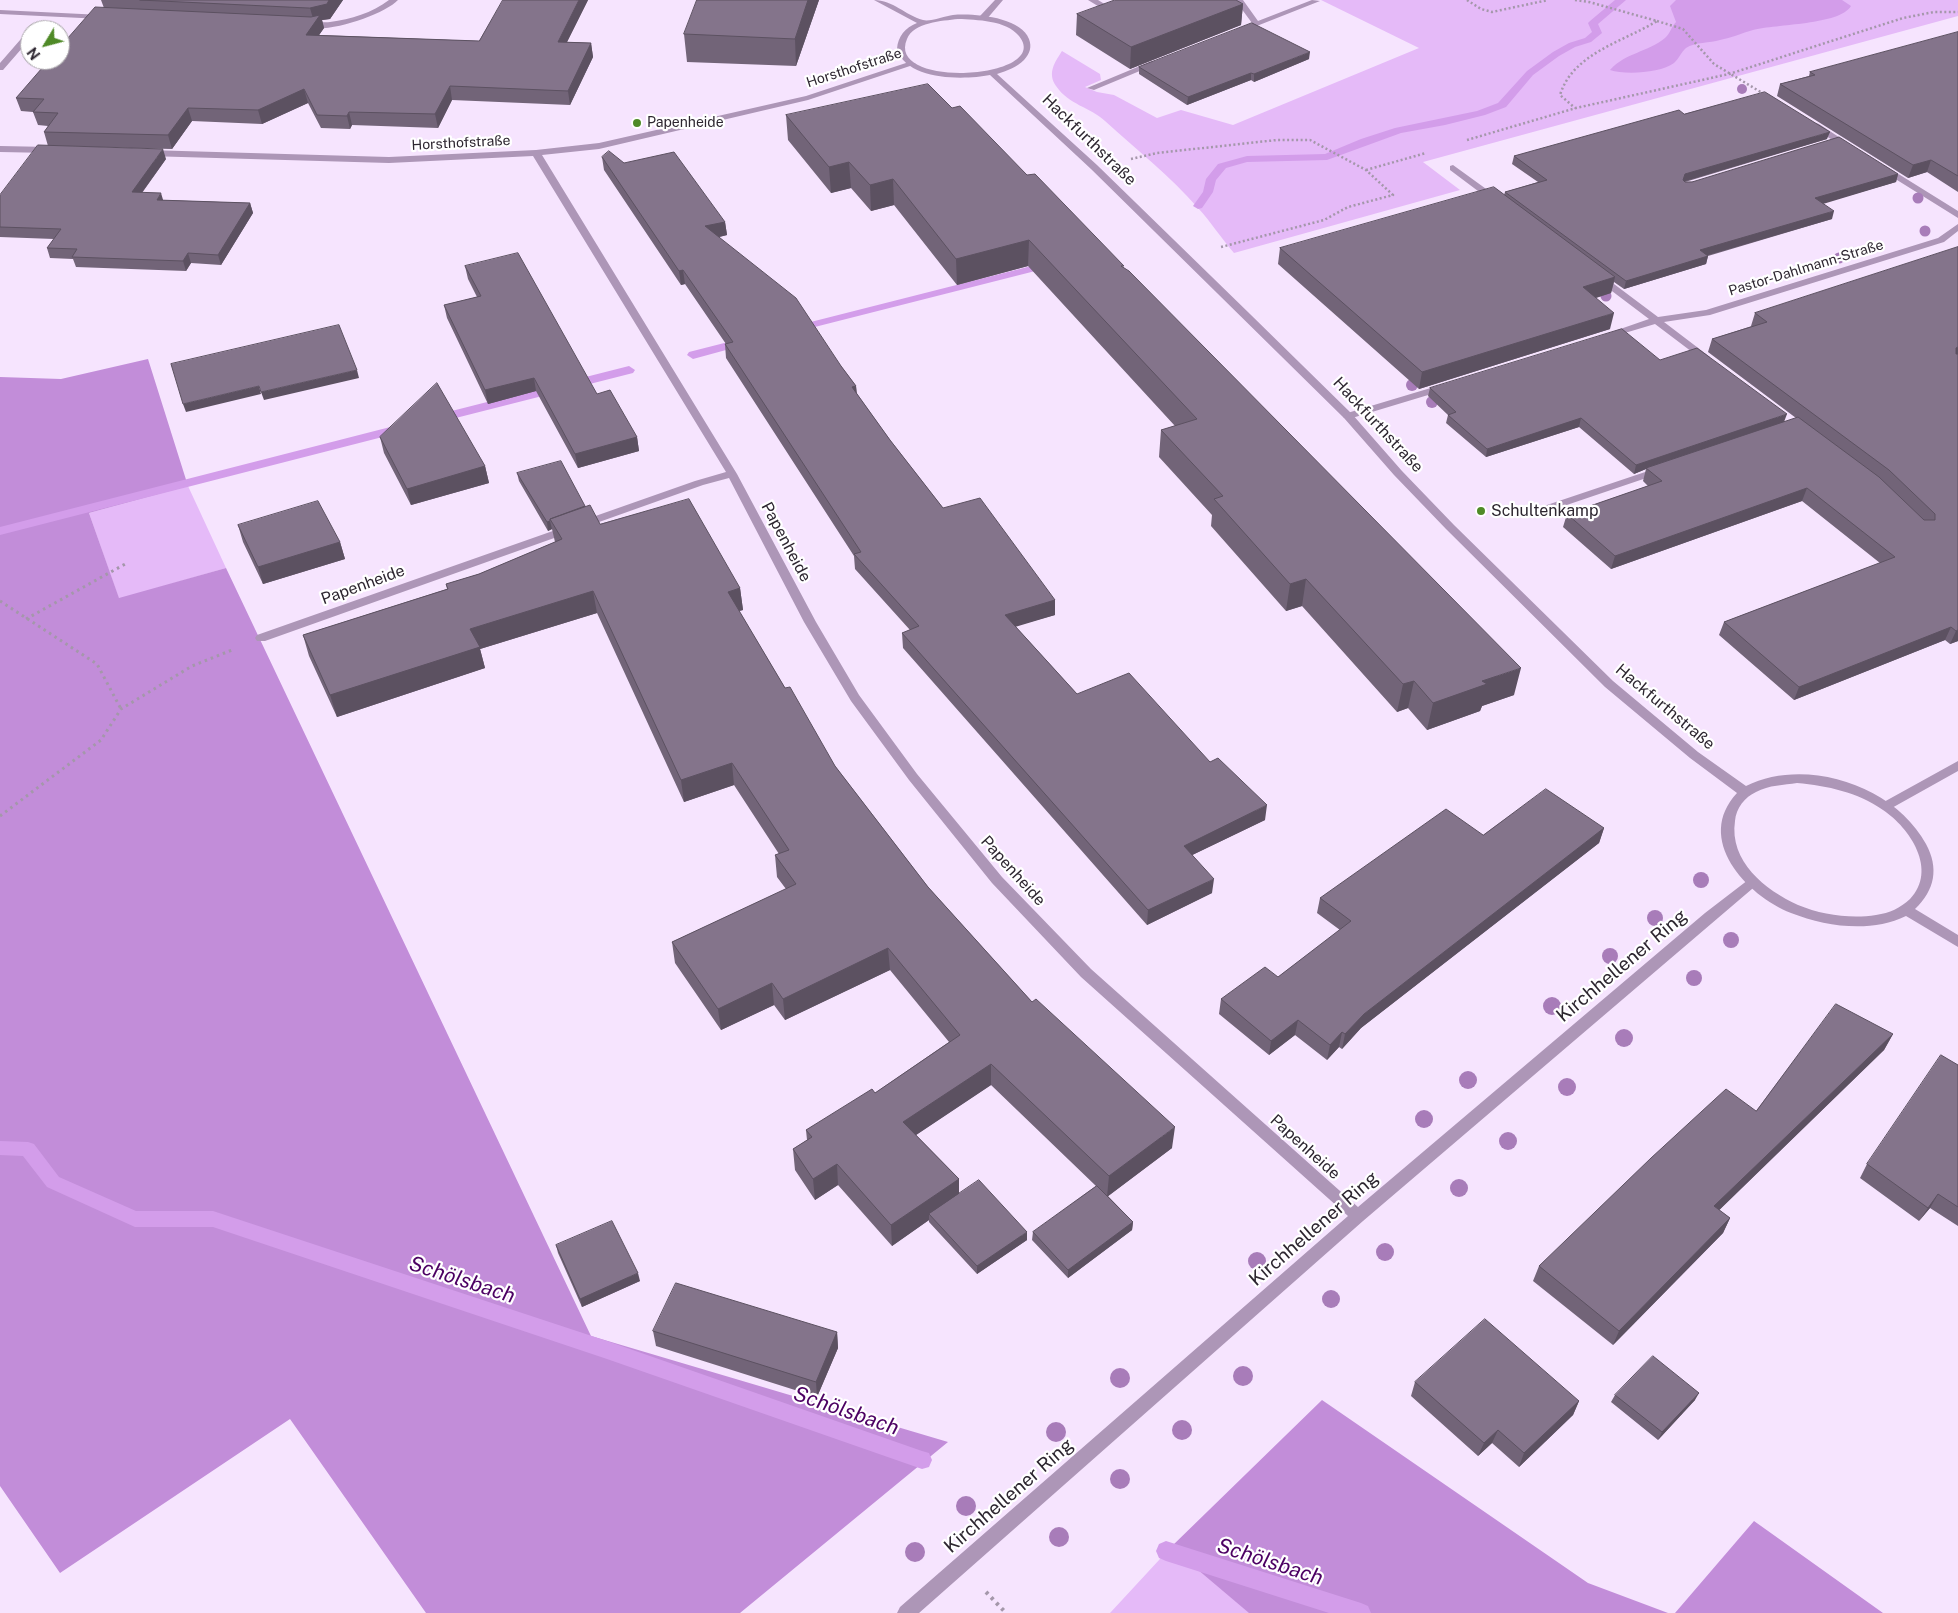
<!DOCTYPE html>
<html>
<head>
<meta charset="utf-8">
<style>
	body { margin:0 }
	#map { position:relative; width:1958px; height:1613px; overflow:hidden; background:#f6e4fe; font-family:"Public Sans",sans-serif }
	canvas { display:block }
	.north { position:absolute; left:20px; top:20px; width:50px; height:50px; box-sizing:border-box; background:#fff; border:1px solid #aba8ac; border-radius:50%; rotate:233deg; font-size:14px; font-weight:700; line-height:20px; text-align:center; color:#2d2630 }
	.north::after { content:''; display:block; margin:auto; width:18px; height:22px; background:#4f8a27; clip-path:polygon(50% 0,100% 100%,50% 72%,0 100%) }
</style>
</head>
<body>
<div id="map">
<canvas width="1958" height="1613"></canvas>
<div class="north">N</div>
</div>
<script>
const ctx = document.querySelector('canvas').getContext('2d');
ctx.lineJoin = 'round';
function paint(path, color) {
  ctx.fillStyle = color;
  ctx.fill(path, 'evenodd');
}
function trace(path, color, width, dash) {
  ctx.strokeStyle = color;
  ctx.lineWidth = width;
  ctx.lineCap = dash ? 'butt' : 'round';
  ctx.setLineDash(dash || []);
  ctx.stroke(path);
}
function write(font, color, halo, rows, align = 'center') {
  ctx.font = font + ' "Public Sans",sans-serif';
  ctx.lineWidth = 4.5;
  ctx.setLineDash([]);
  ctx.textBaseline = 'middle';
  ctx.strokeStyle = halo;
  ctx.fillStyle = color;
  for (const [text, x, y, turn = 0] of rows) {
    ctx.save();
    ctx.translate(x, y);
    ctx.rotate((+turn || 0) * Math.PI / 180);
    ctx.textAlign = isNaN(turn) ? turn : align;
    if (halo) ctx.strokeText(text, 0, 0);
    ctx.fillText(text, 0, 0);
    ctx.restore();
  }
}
paint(new Path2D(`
	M1321 0H1958V16L1423 162 1460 190 1234 253C1221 238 1211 222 1198 208 1170 176 1136 149 1105 121 1090 107 1069 105 1056 86 1047 73 1055 62 1062 51L1100 74 1101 80 1085 87 1097 92 1114 95 1157 118 1181 110 1233 125 1419 48Z
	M188 486 226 568 119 599 89 513Z
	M1172 1546 1250 1613H1110Z`), '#e5baf8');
paint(new Path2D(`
	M148 359 188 486 89 513 119 598 226 568 591 1336 948 1442 740 1613H426L290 1419 60 1573 0 1486V377L61 379Z
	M1322 1400 1588 1583 1668 1613H1249L1171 1547Z
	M1754 1521 1883 1613H1675Z`), '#c28dd9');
paint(new Path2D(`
	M1676 0H1842L1851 6C1840 25 1776 24 1753 30 1742 33 1731 38 1720 40 1710 43 1695 42 1686 48 1681 52 1679 59 1674 63 1661 73 1625 75 1610 70 1625 53 1648 52 1665 38 1670 34 1671 27 1676 22L1670 6Z`), '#d39dea');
paint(new Path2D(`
	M1615 0H1626L1598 24 1602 33 1591 42 1575 47 1559 56 1533 75 1506 107 1485 115 1445 125 1401 133 1327 160 1247 162 1226 168 1216 180 1213 192 1202 208 1198 209 1193 206 1203 192 1206 179 1218 164 1247 156 1325 154 1361 139 1395 128 1477 111 1498 103 1527 71 1553 52 1569 43 1585 38 1592 32 1588 23 1590 21Z
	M1051 261 1055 262 1057 264 1055 266 795 332 789 329 791 327Z
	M744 338 750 342 748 344 693 359 687 355 689 352Z
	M629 366 635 370 633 373 436 423 430 419 432 416Z
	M402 424 406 425 408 428 406 431 0 535V527Z
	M0 1141 28 1142 34 1144 59 1177 136 1211H213L607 1341 922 1451 929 1453 932 1460 929 1467 922 1469 607 1359 213 1227H135L47 1187 23 1156 0 1155Z
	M1166 1541 1361 1603 1368 1606 1371 1613H1329L1166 1561 1159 1558 1156 1551 1159 1544Z`), '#d39dea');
trace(new Path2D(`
	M1467 0 1481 9 1492 12 1548 0
	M1575 0 1589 2 1657 21C1623 42 1573 53 1560 95L1575 108
	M1657 21 1683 29 1714 64 1764 94
	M1467 140 1576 108 1729 74 1903 18 1934 12H1958
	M1131 159 1157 153 1277 140H1310L1366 170 1393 195 1348 207 1324 220 1221 247
	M1366 170 1426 153`), '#a497aa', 2.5, [2, 2.5]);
trace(new Path2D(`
	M0 601 97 664 121 709
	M26 619 127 563
	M0 816 101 740 121 709 192 666 232 650`), '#a497aa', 3, [2.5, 4]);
trace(new Path2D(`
	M986 1592 1006 1613`), '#a497aa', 4, [3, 4.5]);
paint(new Path2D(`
	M1088 0H1098L1116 11 1106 14V11Z`), '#ad96b7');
paint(new Path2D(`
	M389 0H398C384 15 320 37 303 25 309 21 322 23 330 22 351 19 372 13 389 0Z
	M995 0H1003L986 20H980V16Z
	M1235 0H1243L1258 21 1312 0 1320 1 1239 33 1235 31 1236 29 1252 23Z
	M0 10 102 15 106 17 102 19 0 14Z
	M27 32H30V39L3 70H0V63Z
	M1152 61 1159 63 1094 90 1087 88Z
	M909 62 916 64 808 100 599 149 542 155 737 474 816 622 859 695 917 774 1002 877 1091 969 1358 1207 1705 913 1748 880H1758L1759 883 1363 1221 919 1613H897L900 1607 1348 1216 1081 977 992 883 909 780 851 701 804 622 729 478 703 485 265 641H257L255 638 257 635 695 481 726 472 533 156 389 163 147 156 143 153 147 150 389 157 536 150 599 143 806 96Z
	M1816 123 1819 124 1854 147 1847 149 1813 128 1812 126Z
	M0 146 50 147 54 150 50 153 0 152Z
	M1453 165 1500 199V203H1494L1450 170V166Z
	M1884 165 1958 211V218L1881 170V166Z
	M1958 224V231L1944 242 1710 315 1664 322 1710 357V361H1704L1655 324 1608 338 1603 335 1649 319 1596 279V275H1602L1658 317 1706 310 1938 238Z
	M1444 384 1449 387 1448 389 1352 418H1344L1343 416 1344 414Z
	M1660 467 1664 468 1665 470 1664 472 1552 510H1544L1543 508 1544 506Z
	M1958 761V771L1890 809H1882L1880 806 1882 803Z`), '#ad96b7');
paint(new Path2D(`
	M874 0C893 0 905 15 923 20 930 22 945 16 953 15 973 13 1021 17 1029 39 1032 47 1030 53 1024 60 1017 67 1007 71 997 74L1097 165 1250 314 1352 414 1402 471 1454 525 1613 681 1698 752 1746 786C1806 756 1895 786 1926 844 1939 868 1935 890 1915 909L1958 935V947L1906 916C1871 933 1827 927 1791 913 1746 895 1694 839 1737 793L1690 758 1605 687 1446 529 1394 475 1344 418 1091 169 990 75C964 80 907 81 897 49 898 36 905 28 917 23ZM958 19C977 20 1006 20 1019 36 1054 79 885 90 907 39 914 22 942 21 958 19ZM1797 783C1828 786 1857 792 1883 810 1910 828 1938 870 1910 899 1900 908 1890 913 1876 915 1851 919 1822 915 1798 905 1765 890 1729 861 1735 821 1736 808 1745 797 1756 792 1769 785 1784 785 1797 783Z`), '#ad96b7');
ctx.fillStyle = '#a87cb9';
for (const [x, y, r] of [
	[1742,89,5],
	[1918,198,5.5],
	[1925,231,5.5],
	[1839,258,5.5],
	[1748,286,5.5],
	[1606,296,5.5],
	[1412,385,6],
	[1432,402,6],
	[1701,880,8],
	[1655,918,8],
	[1731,940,8],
	[1610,956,8],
	[1694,978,8],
	[1552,1006,9],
	[1624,1038,9],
	[1468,1080,9],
	[1567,1087,9],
	[1424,1119,9],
	[1508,1141,9],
	[1459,1188,9],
	[1385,1252,9],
	[1257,1261,9],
	[1331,1299,9],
	[1243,1376,10],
	[1120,1378,10],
	[1182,1430,10],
	[1056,1432,10],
	[1120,1479,10],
	[966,1506,10],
	[1059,1537,10],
	[915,1552,10]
]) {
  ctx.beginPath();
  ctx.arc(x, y, r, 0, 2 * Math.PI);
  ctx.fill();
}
paint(new Path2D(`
	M101 0H343L330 19 322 20 324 28 319 35 479 41 512 0H588L567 42 591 43 593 57 570 105 452 100 438 128 352 125 350 129 321 128 308 103 262 124 192 121 172 149 48 146 44 132 48 126 38 125 33 112 21 111 16 98 104 8Z
	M697 0H819L796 66 687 62 684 34Z
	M1243 4 1241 25 1130 69 1076 35 1077 14Z
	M1958 32V192L1927 172 1908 178 1777 96 1780 84 1809 76 1810 72Z
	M1309 59 1254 82 1251 80 1187 105 1139 74V67Z
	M952 108 1027 175 1124 268 1514 695 1482 706 1480 711 1427 730 1408 708 1397 712 1302 606 1286 611 1211 526 1212 515 1159 457 1161 430 1175 426 1028 266 957 285 894 205 871 211 851 188 831 193 788 140 786 115Z
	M1684 114 1827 139 1685 182 1898 174 1896 182 1823 203 1832 219 1708 256 1706 264 1624 289 1614 282 1611 293 1596 298 1610 329 1419 389 1278 264 1280 248 1504 195 1505 192 1538 182 1512 164 1514 156Z
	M602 157 624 163 725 222 727 235 719 237 841 366 856 386 857 394 890 440 943 508 1055 600V615L1015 626 1077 694 1210 762 1265 820 1192 855 1212 893 1147 925 903 648 902 633 910 630 855 569 854 556 726 358 725 344H726L685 284 681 285 604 170Z
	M166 159 142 193 163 200 250 203 253 213 221 265 191 263 186 271 76 267 73 259 50 258 47 248 54 239 0 237V195Z
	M1958 247V641L1950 644 1945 640 1794 700 1719 635 1724 622 1880 563 1802 501 1611 569 1563 527 1567 514 1648 486 1643 481 1646 469 1634 474 1579 427 1486 457 1446 423 1448 415 1428 396 1430 388 1660 360 1784 422 1796 418 1708 352 1712 339 1752 326H1751L1755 313Z
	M465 266 597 394 637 437 639 451 578 468 536 391 488 404 447 318 444 305 477 297 468 279Z
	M380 437 485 466 489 483 411 505 384 453Z
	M517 473 585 506 600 524 740 588 743 610 739 611 785 688 835 766 928 887 1032 1002 1172 1148 1108 1196 1133 1222 1132 1230 1068 1278 1032 1240 1033 1232 1096 1186 991 1085 916 1135 959 1179V1193L1027 1240 977 1274 929 1222V1220L892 1246 838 1185 815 1200 795 1170 793 1149 807 1140 806 1130 875 1093 949 1042 890 970 785 1020 774 1005 721 1030 675 963 672 942 786 889 777 877 775 855 779 854 734 785 684 802 597 613 480 649 485 668 337 717 309 656 303 635 447 589 446 584 479 574 555 542 552 529 548 531 519 481Z
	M238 525 340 542 345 559 263 584 243 542Z
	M1604 828 1599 843 1361 1028 1342 1049 1339 1047 1327 1060 1295 1035 1269 1055 1219 1014 1221 999 1278 977 1340 930 1317 913 1320 898 1483 835Z
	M1893 1034 1884 1050 1719 1210 1730 1218 1723 1233 1613 1345 1533 1281 1539 1266 1756 1111Z
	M1958 1065V1226L1930 1208 1919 1221 1860 1178 1867 1164Z
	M556 1245 640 1281 582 1307 558 1253Z
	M653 1331 837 1332 838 1348 817 1397 656 1346Z
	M1415 1382 1579 1401 1573 1415 1519 1467 1492 1443 1478 1456 1411 1396Z
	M1615 1395 1695 1400 1658 1440 1611 1402Z`), '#726478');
paint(new Path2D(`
	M329 0H343L330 19 322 20 324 28 310 48 306 35 314 22 310 8Z
	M579 0H588L560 56 558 42Z
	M808 0H819L796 66 795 39Z
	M1243 4 1241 25 1130 69 1131 47Z
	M591 43 593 57 570 105 568 91Z
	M1310 52 1309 59 1254 82V74Z
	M1251 73V80L1187 105 1188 97Z
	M450 86 452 100 438 128 435 114Z
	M304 89 308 103 262 124 258 110Z
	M188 108 192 121 172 149 168 135Z
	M349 112 352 125 350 129 347 116Z
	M1830 132 1827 139 1682 182 1685 174Z
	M163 149 166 159 135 202 132 192Z
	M1931 160 1927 172 1908 178 1913 165Z
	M849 162 851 188 831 193 829 167Z
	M1898 174 1896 182 1813 207 1815 198Z
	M893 179 894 205 871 211 870 185Z
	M161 193 164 203 157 200Z
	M250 203 253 213 221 265 218 255Z
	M1834 211 1832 219 1698 258 1700 250Z
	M725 222 727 235 707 240 705 226Z
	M1029 240 1028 266 957 285 956 259Z
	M188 253 191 263 186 271 183 261Z
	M1708 256 1706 264 1624 289 1626 281Z
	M683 270 685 284 681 285 679 271Z
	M1615 277 1611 293 1579 303 1583 287Z
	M1614 313 1610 329 1419 389 1422 372Z
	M1958 347V359L1950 361 1956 348Z
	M357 370 359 378 264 400 261 392Z
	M534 378 536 391 488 404 485 390Z
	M259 386 261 394 186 412 183 404Z
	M856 386 857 400 852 387Z
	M1787 414 1784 422 1646 468V469L1634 474 1636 465Z
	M1581 418 1579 427 1486 457 1487 449Z
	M637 437 639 451 578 468 575 454Z
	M485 466 489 483 411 505 407 489Z
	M1807 488 1802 501 1611 569 1615 556Z
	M550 521 552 529 548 531 547 522Z
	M340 542 345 559 263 584 258 567Z
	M1306 579 1302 606 1286 611 1290 584Z
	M740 588 743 610 731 613 728 592Z
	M593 591 597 613 480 649 485 668 337 717 330 695 470 629Z
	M1055 600V615L1005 630V615Z
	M1951 627 1945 640 1794 700 1799 687Z
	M1958 630V641L1950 644 1956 631Z
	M1521 668 1514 695 1482 706 1480 711 1427 730 1433 703 1482 681Z
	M1414 681 1408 708 1397 712 1403 684Z
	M732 763 734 785 684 802 681 780Z
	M1267 805 1265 820 1182 860 1184 846Z
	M1604 828 1599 843 1361 1028 1342 1049 1345 1034 1364 1014Z
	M1214 879 1212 893 1147 925 1148 910Z
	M888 948 890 970 785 1020 783 999Z
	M772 983 774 1005 721 1030 718 1009Z
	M1298 1020 1295 1035 1269 1055 1271 1041Z
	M1342 1032 1339 1047 1327 1060 1330 1045Z
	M1893 1034 1884 1050 1707 1222 1714 1206Z
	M991 1064V1085L904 1143 903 1122Z
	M1175 1127 1172 1148 1107 1197 1109 1176Z
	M837 1164 838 1185 815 1200 813 1179Z
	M959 1179V1200L929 1214V1220L892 1246 891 1225Z
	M1938 1194 1930 1208 1919 1221 1928 1208Z
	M1730 1218 1723 1233 1613 1345 1619 1331Z
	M1133 1222 1132 1230 1068 1278V1270Z
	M1027 1232V1240L977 1274V1266Z
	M638 1273 640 1281 582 1307 580 1299Z
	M837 1332 838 1348 817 1397 816 1382Z
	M1699 1393 1695 1400 1658 1440 1662 1432Z
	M1579 1401 1573 1415 1519 1467 1524 1453Z
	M1498 1430 1492 1443 1478 1456 1484 1443Z`), '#5c5161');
const building = new Path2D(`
	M140 0H329L327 4 310 8Z
	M503 0H579L558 42 591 43 568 91 450 86 435 114 349 112 347 116 317 115 304 89 258 110 188 108 168 135 44 132 58 113 33 112 44 99 16 98 49 60H60V47L95 7 311 17 320 15 306 35 479 41Z
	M697 0H808L795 39 684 34Z
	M1115 0H1236L1243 4 1131 47 1077 14Z
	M1252 23 1310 52 1254 74 1251 73 1188 97 1139 67Z
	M1958 32V176L1931 160 1913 165 1780 84 1815 75 1810 72Z
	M928 84 952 108 960 106 1027 175 1035 174 1124 266H1121L1129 271 1521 668 1482 681 1487 684 1433 703 1414 681 1403 684 1306 579 1290 584 1214 499 1223 496 1161 430 1197 419 1029 240 956 259 893 179 870 185 849 162 829 167 786 115Z
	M1765 92 1830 132 1685 174 1683 180 1685 182H1692L1839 137 1898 174 1815 198 1834 211 1700 250 1708 256 1626 281 1505 192 1547 180 1514 156 1679 110 1684 114Z
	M38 145 163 149 132 192 161 193 157 200 250 203 218 255 188 253 183 261 72 257 77 249 47 248 61 229 0 227V195Z
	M609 151 624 163 674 152 725 222 705 226 796 298 841 366 856 386 852 387 890 440 943 508 980 498 1055 600 1005 615 1077 694 1129 673 1210 762 1218 758 1267 805 1184 846 1214 879 1148 910 902 633 919 626 854 554 861 552 725 344 733 342 683 270 679 271 602 157Z
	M1494 187 1615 277 1583 287 1614 313 1422 372 1280 248Z
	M1958 247V347L1956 348V354H1958V630L1956 631 1951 627 1799 687 1724 622 1895 557 1807 488 1615 556 1567 514 1662 481 1646 468 1798 417 1879 477 1924 520H1935V514L1889 470 1712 339 1767 322 1755 313Z
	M518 253 597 394 610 390 637 437 575 454 534 378 485 390 444 305 481 296 465 266Z
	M339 325 357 370 261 392 259 386 183 404 171 364Z
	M1622 329 1660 360 1697 348 1787 414 1636 465 1581 418 1487 449 1448 415 1456 412 1430 388Z
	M437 383 485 466 407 489 380 437Z
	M561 461 585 506 550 519V521L547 522 517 473Z
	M689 499 740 588 728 592 785 688 790 687 835 766 928 887 1032 1002 1036 999 1175 1127 1109 1176 991 1064 903 1122 959 1179 891 1225 837 1164 813 1179 793 1149 812 1137 806 1130 872 1089 875 1093 960 1035 888 948 783 999 772 983 718 1009 672 942 796 884 775 855 789 850 732 763 681 780 593 591 470 629 480 647 330 695 303 635 448 589 446 584 479 574 562 539 550 519 590 505 600 524Z
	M318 501 340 542 258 567 238 525Z
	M1546 789 1604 828 1364 1014 1345 1034 1342 1032 1330 1045 1298 1020 1271 1041 1221 999 1265 967 1278 977 1351 921 1320 898 1446 809 1483 835Z
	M1836 1004 1893 1034 1714 1206 1730 1218 1619 1331 1539 1266 1651 1158 1726 1089 1756 1111Z
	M1941 1055 1958 1065V1207L1938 1194 1928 1208 1867 1164Z
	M979 1180 1027 1232 977 1266 929 1214Z
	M1097 1186 1133 1222 1068 1270 1033 1232Z
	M612 1221 638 1273 580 1299 556 1245Z
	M676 1283 837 1332 816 1382 653 1331Z
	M1485 1319 1579 1401 1524 1453 1498 1430 1484 1443 1415 1382Z
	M1653 1356 1699 1393 1662 1432 1615 1395Z`);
paint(building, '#84748b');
trace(building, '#5c5161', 1);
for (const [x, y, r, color] of [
	[637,123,5,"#4f8a27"],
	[1481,511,5,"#4f8a27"]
]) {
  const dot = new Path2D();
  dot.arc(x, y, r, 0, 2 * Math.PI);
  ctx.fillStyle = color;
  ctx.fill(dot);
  trace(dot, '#fff', 2);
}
write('14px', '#2d2630', '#fff', [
	["Horsthofstraße",854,68,-18],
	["Horsthofstraße",461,143,-3],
	["Pastor-Dahlmann-Straße",1806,268,-17]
]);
write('14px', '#2d2630', '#fff', [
	["Papenheide",647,123]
], 'left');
write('16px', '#2d2630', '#fff', [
	["Hackfurthstraße",1089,140,44],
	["Hackfurthstraße",1378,425,47],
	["Papenheide",786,542,62],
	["Papenheide",363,585,-20],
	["Hackfurthstraße",1665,707,40],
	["Papenheide",1013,871,48],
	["Papenheide",1305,1147,42]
]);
write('16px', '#2d2630', '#fff', [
	["Schultenkamp",1491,511]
], 'left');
write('19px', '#2d2630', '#fff', [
	["Kirchhellener Ring",1622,966,-40],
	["Kirchhellener Ring",1314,1229,-41],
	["Kirchhellener Ring",1009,1496,-41]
]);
write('italic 21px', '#4c0163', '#fff', [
	["Schölsbach",462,1280,18],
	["Schölsbach",846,1411,19],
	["Schölsbach",1270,1562,18]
]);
</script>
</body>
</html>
